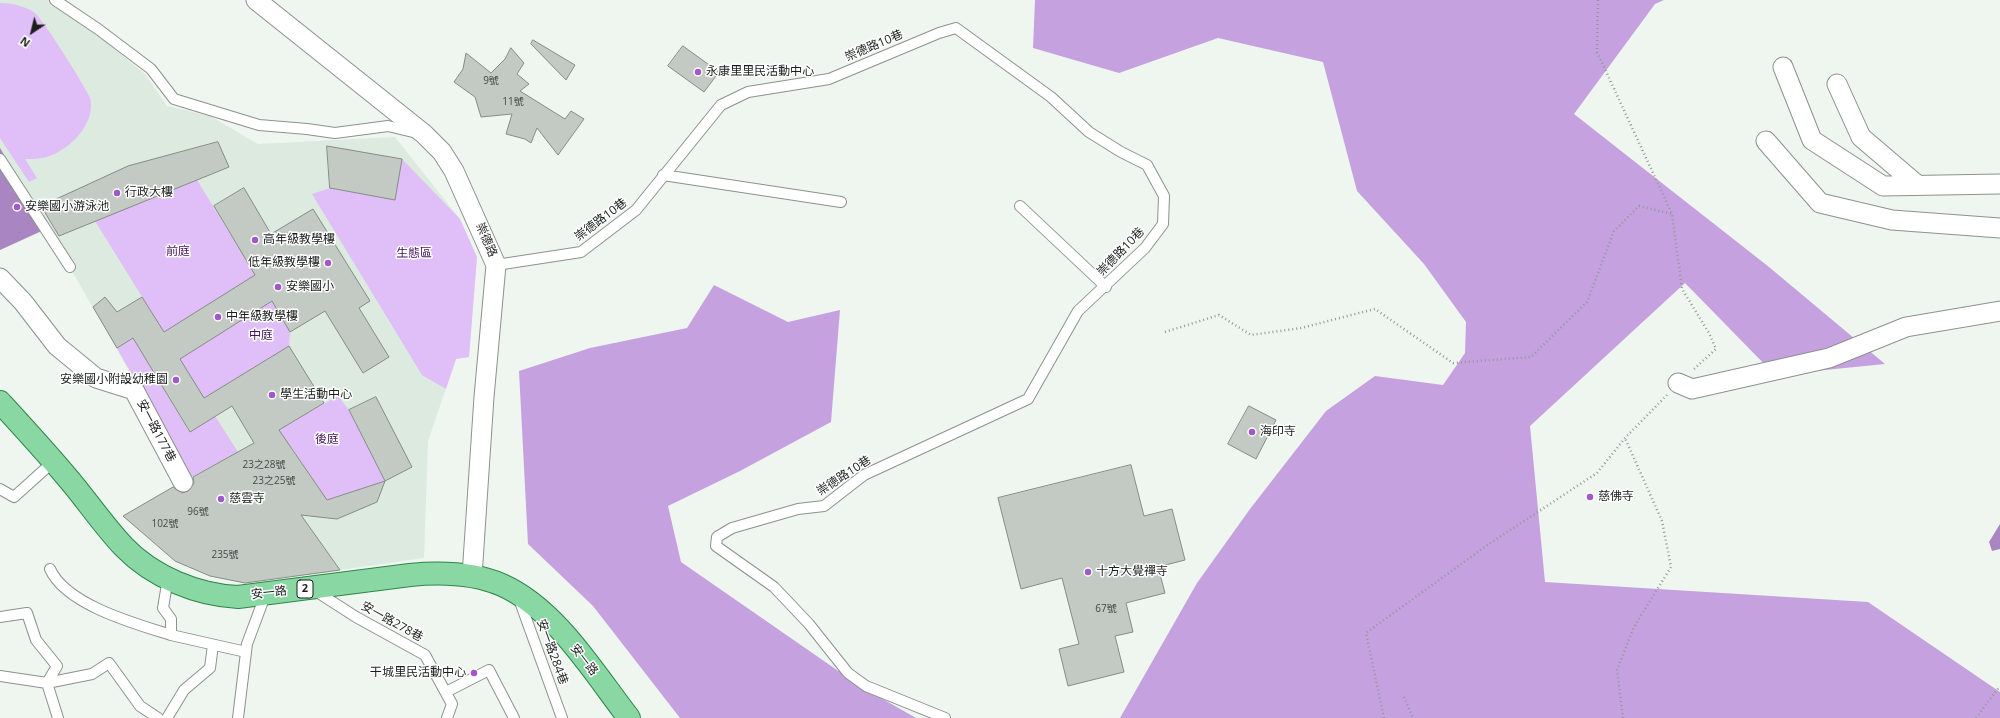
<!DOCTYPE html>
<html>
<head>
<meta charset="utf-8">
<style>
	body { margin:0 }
	#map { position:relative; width:2000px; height:718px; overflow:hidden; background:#eff6f0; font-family:"Open Sans",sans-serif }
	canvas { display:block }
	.north { position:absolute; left:12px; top:12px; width:40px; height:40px; -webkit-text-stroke:3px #fff; paint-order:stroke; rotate:215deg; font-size:11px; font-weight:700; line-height:16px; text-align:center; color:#1b1e1c }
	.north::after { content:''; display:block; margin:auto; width:14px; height:18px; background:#1b1e1c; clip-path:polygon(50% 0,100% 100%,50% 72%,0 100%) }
</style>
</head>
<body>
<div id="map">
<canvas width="2000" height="718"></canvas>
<div class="north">N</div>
</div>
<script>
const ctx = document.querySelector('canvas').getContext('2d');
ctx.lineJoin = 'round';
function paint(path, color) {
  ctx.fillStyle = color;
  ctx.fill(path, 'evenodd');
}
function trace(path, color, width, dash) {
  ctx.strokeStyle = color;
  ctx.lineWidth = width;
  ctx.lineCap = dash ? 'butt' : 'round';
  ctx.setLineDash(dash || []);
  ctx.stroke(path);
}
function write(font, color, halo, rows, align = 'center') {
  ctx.font = font + ' "Open Sans","Noto Sans TC",sans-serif';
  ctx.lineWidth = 3;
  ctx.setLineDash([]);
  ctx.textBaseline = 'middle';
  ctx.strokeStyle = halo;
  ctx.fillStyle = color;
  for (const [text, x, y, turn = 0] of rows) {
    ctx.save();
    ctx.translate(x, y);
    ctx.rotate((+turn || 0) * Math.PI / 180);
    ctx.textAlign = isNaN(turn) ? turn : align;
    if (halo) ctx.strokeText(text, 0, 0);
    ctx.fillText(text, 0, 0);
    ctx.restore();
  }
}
paint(new Path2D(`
	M0 0H60L73 15 145 74 167 106 210 116 258 144 395 137 460 219 477 257 469 357 456 359 428 441 424 558 340 570 251 445 190 478 48 229 0 250Z`), '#ddeadf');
paint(new Path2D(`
	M0 3C12 3 25 6 35 13 42 18 87 89 90 98 97 125 66 153 43 158 37 159 31 159 25 159L37 178 29 182 0 138Z
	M402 159 460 219 477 257 469 357 456 359 446 389 422 375 312 194 330 188 395 200Z
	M197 180 255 275 164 332 95 221Z
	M272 301 290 332 289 346 220 388 206 402 180 359Z
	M133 338 189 432 215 416 238 452 190 478 117 348Z
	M338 396 349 410 385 481 327 500 290 445 272 456 251 445Z`), '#e0bef8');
paint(new Path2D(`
	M1035 0H1664L1655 4 1574 114 1769 267 1885 364 1775 375 1685 283 1530 426 1545 582 1868 602 2000 692V718H1120L1197 583 1250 509 1326 411 1375 376 1443 385 1465 353 1466 322 1424 264 1357 191 1323 62 1218 38 1119 73 1033 48Z
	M714 285 788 322 840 310 831 422 740 471 668 506 681 562 860 686 916 718H680L593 606 528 544 519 371 590 348 687 328Z`), '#c5a1df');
paint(new Path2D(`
	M0 148 48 228 0 250Z
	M2000 524V549L1992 551 1989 542Z`), '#a985c1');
const building = new Path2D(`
	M533 40 575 65 566 80 531 44Z
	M683 46 719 72 704 92 668 66Z
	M511 48 524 63 517 74 529 84 520 91 565 119 571 111 584 119 558 155 537 128 531 143 525 139 506 134 512 114 481 117 475 97 454 82 463 69 466 53 491 73 505 59Z
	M218 142 229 167 59 236 41 206 128 166Z
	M327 146 402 159 395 200 330 188Z
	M244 188 271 234 313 209 370 301 359 308 389 357 363 373 325 311 290 332 272 301 180 359 204 398 289 346 324 403 279 430 327 500 385 481 377 502 337 519 301 515 340 570 245 583 210 576 175 561 123 516 173 487 182 493 188 491 194 483 193 477 254 443 232 406 190 432 133 338 117 348 93 307 105 297 117 312 142 297 164 332 255 275 214 206Z
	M376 397 412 467 385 481 349 410Z
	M1249 406 1276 420 1256 459 1228 444Z
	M1131 465 1144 516 1172 509 1185 560 1158 567 1165 593 1126 603 1133 632 1115 636 1124 672 1068 686 1059 649 1079 644 1062 578 1021 589 998 498Z`);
paint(building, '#c3cac4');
trace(building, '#858c86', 1);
const lane = new Path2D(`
	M55 0 98 29 151 69 174 99 259 125 307 129 335 133 388 126 417 133
	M0 159 70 267
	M663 175 841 202
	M1020 206 1106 287
	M496 265 581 252 636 210 721 105 748 92 829 79 939 33 956 28 1051 97 1089 132 1121 152 1147 165 1164 196 1163 224 1145 248 1078 311 1028 399 864 475 824 506 798 509 732 528 717 537 716 546 774 587 809 624 848 673 866 686 945 718
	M0 489 14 497 54 461
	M50 569C66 605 136 624 171 635
	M168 578 163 608 171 619V635L246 652
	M314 590 356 617 425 655 452 704 447 718
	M519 599 562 718
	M0 617 27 613 36 640 57 666 47 683 58 718
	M0 676 47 683 92 674 109 663 140 706 158 718
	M446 692 489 670 514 718
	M167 718 184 690 210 668 213 645
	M238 718 247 644 266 593`);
const street = new Path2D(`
	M256 0 424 134 442 152 454 171 496 265 484 397 472 576
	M1783 67 1812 140 1883 186 2000 184
	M1837 84 1861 137 1916 184
	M1766 141 1820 203 1892 220 2000 228
	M0 278 23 302 57 346 96 378 134 390 183 482
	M1678 383 1692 389 1829 358 1906 327 2000 311`);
const primary = new Path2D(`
	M0 402C22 426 45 451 66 476 86 499 103 525 124 547 153 577 197 595 238 597L410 575C441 572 474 573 502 585 556 609 594 673 629 718`);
trace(lane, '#8c928d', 12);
trace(street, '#8c928d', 21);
trace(primary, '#2f854b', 24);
trace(new Path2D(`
	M1598 0 1597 52 1672 214 1682 289 1709 333 1716 349 1694 369
	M1165 332 1219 315 1251 335 1301 328 1375 309 1453 363 1531 357 1587 302 1614 231 1639 206 1672 214
	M1404 697 1413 718
	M1384 718 1366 633 1486 546 1597 473 1625 438 1667 395
	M1623 718 1617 670 1634 627 1671 567 1662 521 1625 438
	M1976 718 2000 686`), '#939894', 2.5, [1, 3]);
trace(lane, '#fff', 10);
trace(street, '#fff', 19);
trace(primary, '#89d7a2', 22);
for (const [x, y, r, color] of [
	[698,72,4,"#a058cb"],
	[117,193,4,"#a058cb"],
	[17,207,4,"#a058cb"],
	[255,240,4,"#a058cb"],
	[328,263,4,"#a058cb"],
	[278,287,4,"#a058cb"],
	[218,317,4,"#a058cb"],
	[176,380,4,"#a058cb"],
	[272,395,4,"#a058cb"],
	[1252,432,4,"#a058cb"],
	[1590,497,4,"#a058cb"],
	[221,499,4,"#a058cb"],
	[1088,572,4,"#a058cb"],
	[474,673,4,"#a058cb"]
]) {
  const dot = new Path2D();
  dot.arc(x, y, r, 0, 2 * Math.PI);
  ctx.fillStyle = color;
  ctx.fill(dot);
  trace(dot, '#fff', 1.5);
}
write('10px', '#454946', null, [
	["9號",491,81],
	["11號",513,102],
	["23之28號",264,465],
	["23之25號",274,481],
	["96號",198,512],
	["102號",165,524],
	["235號",225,555],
	["67號",1106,609]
]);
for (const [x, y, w] of [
	[305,589,16]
]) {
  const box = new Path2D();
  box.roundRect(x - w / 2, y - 9, w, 18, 3);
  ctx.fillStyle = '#fff';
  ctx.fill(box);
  trace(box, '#1b1e1c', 1);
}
write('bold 11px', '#1b1e1c', null, [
	["2",305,589]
]);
write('12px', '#1b1e1c', '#fff', [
	["崇德路10巷",874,46,-23],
	["崇德路10巷",601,220,-37],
	["崇德路",486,240,67],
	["崇德路10巷",1121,252,-46],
	["安一路177巷",156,431,62],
	["崇德路10巷",844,476,-33],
	["安一路",269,593,-7],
	["安一路278巷",392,622,29],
	["安一路284巷",552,652,70],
	["安一路",584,660,52]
]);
write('12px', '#1b1e1c', '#fff', [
	["永康里里民活動中心",706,72],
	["行政大樓",125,193],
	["安樂國小游泳池",25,207],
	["高年級教學樓",263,240],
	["低年級教學樓",320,263,"right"],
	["安樂國小",286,287],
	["中年級教學樓",226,317],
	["安樂國小附設幼稚園",168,380,"right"],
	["學生活動中心",280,395],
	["海印寺",1260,432],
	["慈佛寺",1598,497],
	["慈雲寺",229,499],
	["十方大覺禪寺",1096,572],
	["干城里民活動中心",466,673,"right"]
], 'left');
write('12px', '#44145d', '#fff', [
	["前庭",178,252],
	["生態區",414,254],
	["中庭",261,336],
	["後庭",327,440]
]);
</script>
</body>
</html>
